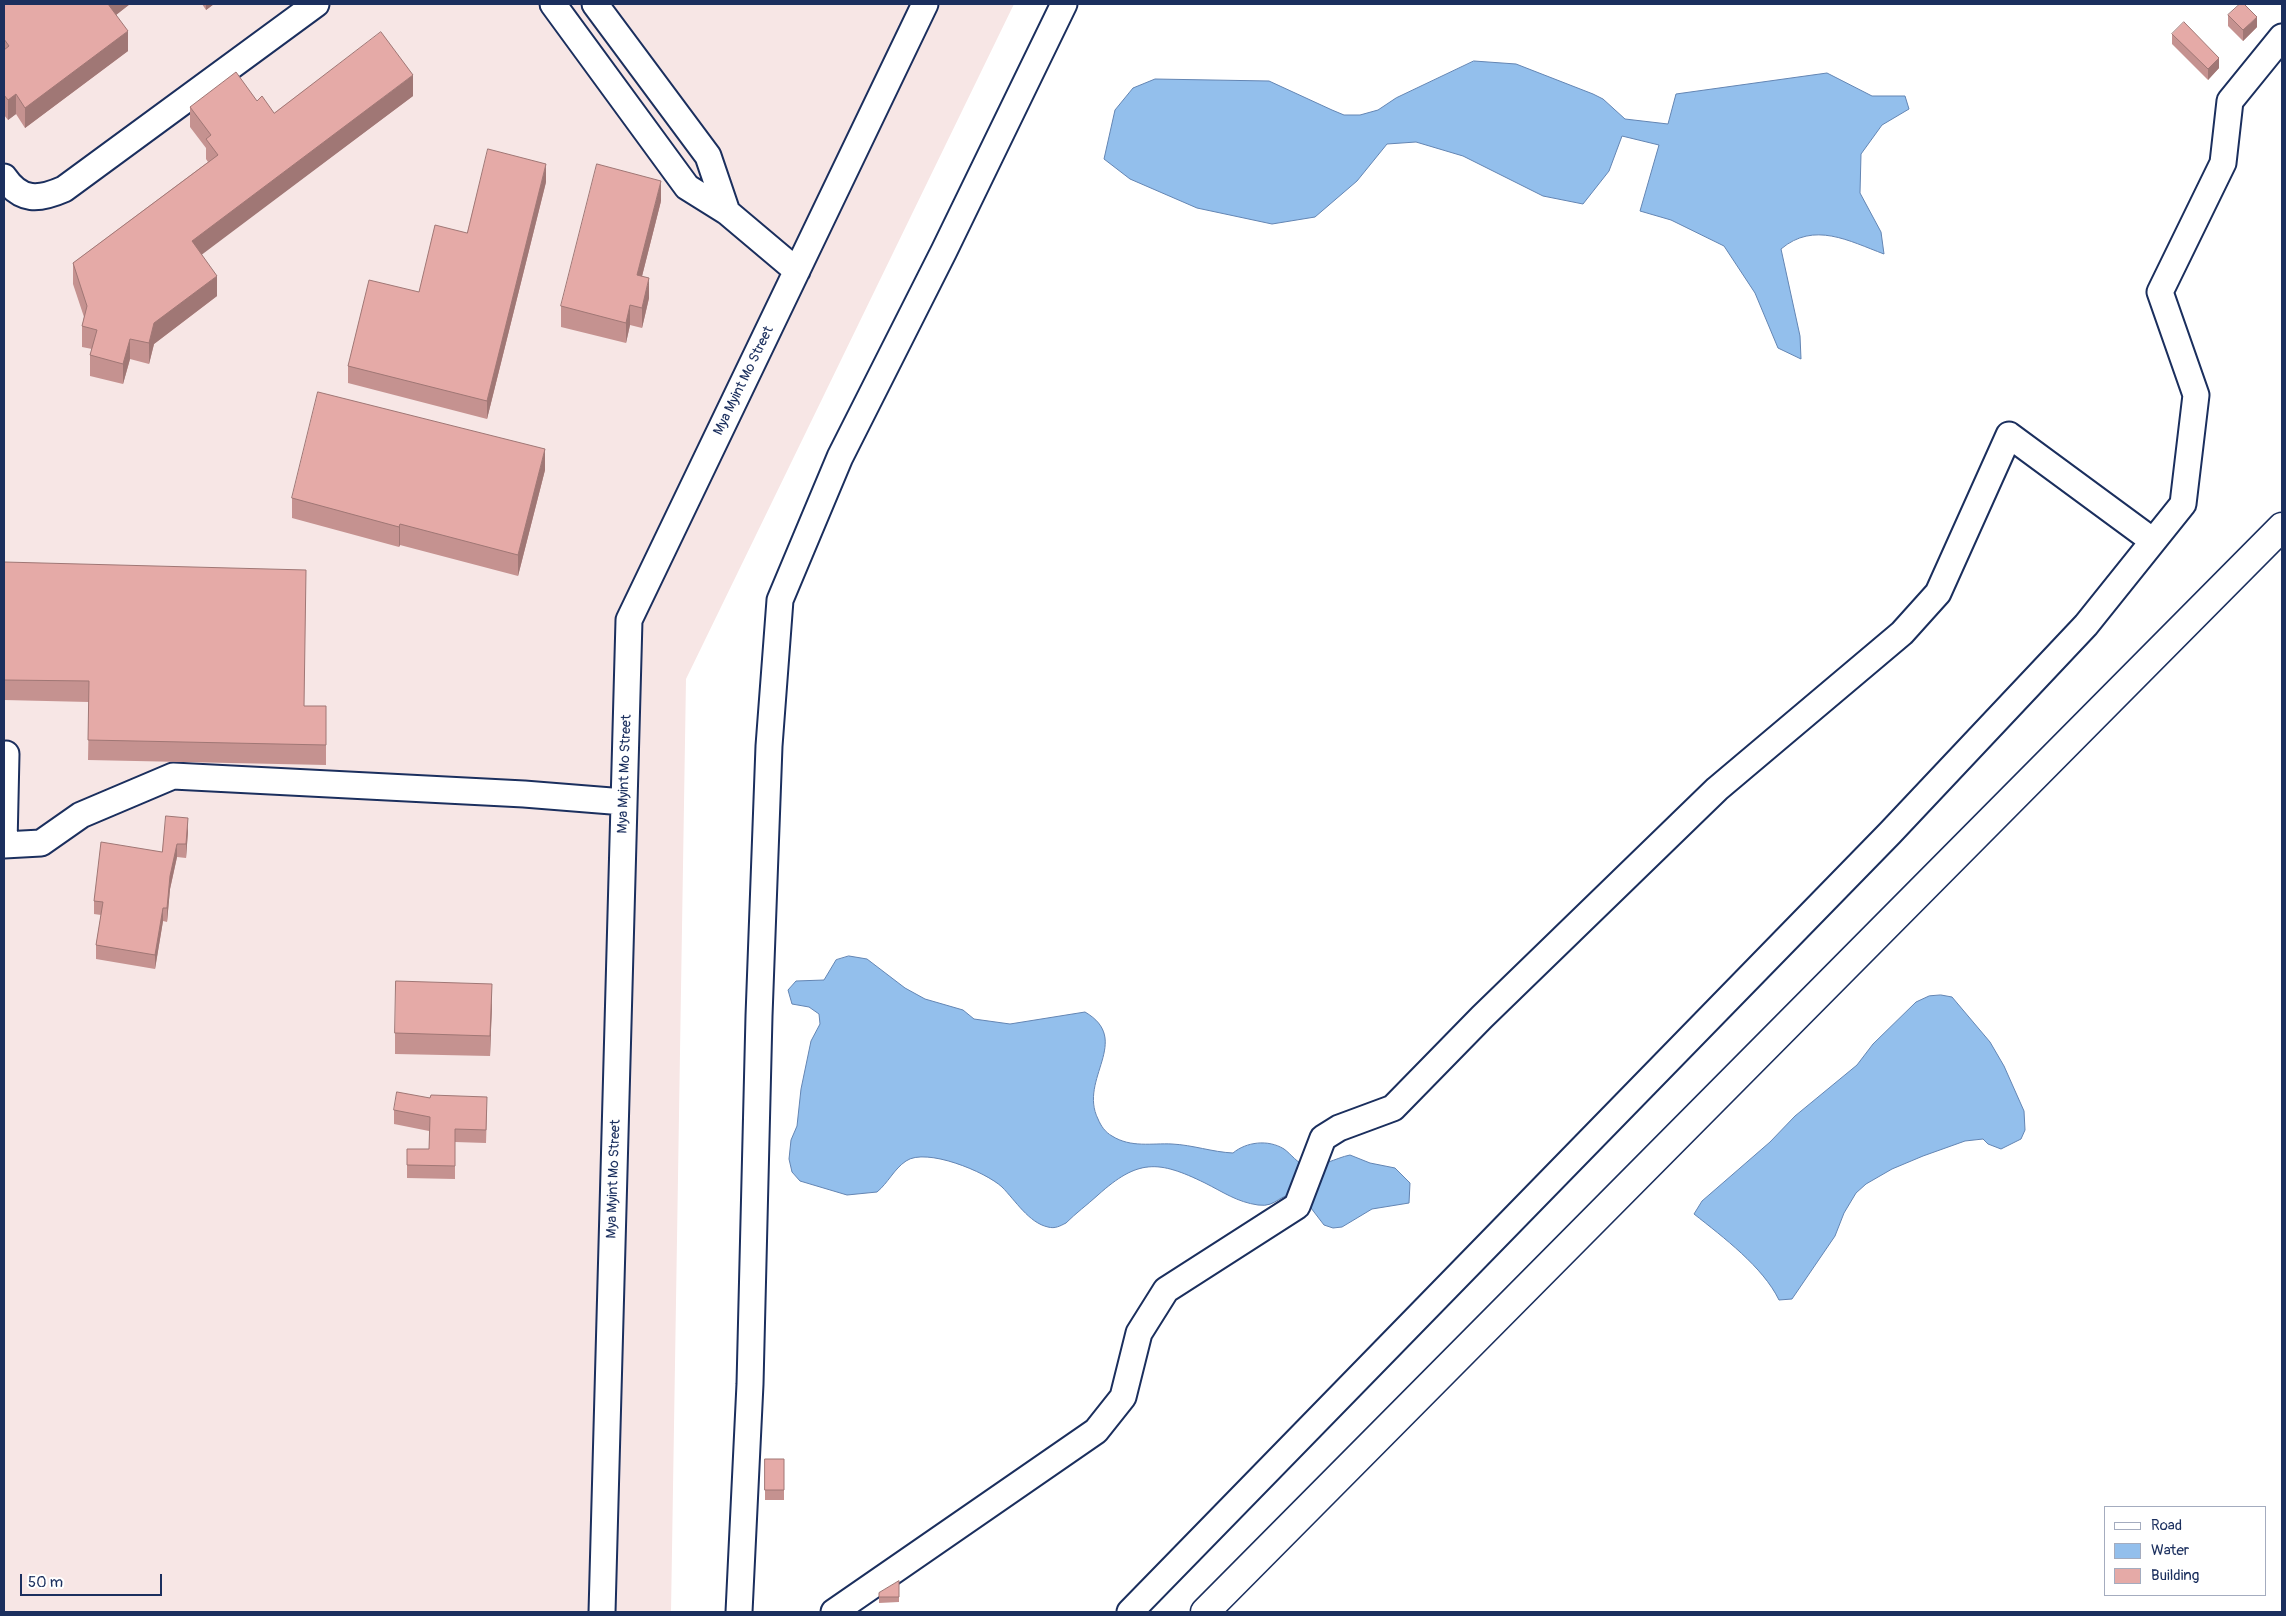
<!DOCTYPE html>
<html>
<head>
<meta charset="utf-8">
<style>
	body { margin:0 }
	#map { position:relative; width:2286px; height:1616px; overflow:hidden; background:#fff; font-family:Pangolin,sans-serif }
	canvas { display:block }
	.frame { position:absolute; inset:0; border:5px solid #1b2f5e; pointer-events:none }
	.legend { position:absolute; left:2104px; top:1506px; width:162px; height:90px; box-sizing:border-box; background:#fff; border:1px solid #a4acbf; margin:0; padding:6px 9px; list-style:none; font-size:15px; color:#1b2f5e }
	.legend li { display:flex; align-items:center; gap:10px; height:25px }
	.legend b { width:25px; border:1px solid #a4acbf }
	.scale { position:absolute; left:20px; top:1574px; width:142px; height:22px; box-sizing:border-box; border:2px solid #1b2f5e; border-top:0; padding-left:6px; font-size:15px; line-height:18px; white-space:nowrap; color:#1b2f5e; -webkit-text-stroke:4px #fff; paint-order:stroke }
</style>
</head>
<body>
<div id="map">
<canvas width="2286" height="1616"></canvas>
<div class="frame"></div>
<ul class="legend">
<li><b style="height:6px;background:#fff"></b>Road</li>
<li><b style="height:14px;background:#93bfec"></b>Water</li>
<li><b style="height:14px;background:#e5aaa7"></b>Building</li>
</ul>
<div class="scale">50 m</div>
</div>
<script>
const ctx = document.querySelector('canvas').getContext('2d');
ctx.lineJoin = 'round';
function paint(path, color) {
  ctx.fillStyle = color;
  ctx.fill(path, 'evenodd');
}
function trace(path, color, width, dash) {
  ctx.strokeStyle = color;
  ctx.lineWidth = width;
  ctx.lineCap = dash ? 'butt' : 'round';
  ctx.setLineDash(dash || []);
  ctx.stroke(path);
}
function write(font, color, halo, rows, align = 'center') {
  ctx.font = font + ' Pangolin,sans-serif';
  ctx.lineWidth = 4;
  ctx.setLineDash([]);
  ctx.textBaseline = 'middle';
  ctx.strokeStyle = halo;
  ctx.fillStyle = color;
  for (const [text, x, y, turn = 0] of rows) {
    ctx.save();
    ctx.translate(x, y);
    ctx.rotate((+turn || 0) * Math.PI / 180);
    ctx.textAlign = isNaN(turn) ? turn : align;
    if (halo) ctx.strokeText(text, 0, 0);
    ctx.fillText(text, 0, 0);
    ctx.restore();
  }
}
paint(new Path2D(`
	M4 4H1014L686 679 671 1612H4Z`), '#f7e6e5');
const water = new Path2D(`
	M1474 61 1516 64 1593 94 1603 99 1625 119 1668 124 1676 94 1827 73 1872 96H1905L1909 109 1882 125 1861 154 1860 193 1881 232 1884 254C1849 241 1814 221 1781 249L1800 336 1801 359 1778 348 1755 293 1724 246 1671 220 1640 211 1659 145 1622 136 1609 171 1583 204 1543 196 1463 156 1416 142 1387 144 1357 181 1315 217 1272 224 1197 208 1130 179 1104 159 1115 110 1133 88 1155 79 1269 81 1332 110 1344 115H1360L1378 110 1396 98Z
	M849 956 867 959 905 988 925 999 963 1010 974 1019 1010 1024 1085 1012C1133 1040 1078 1079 1098 1119 1101 1126 1105 1132 1112 1136 1131 1148 1152 1143 1172 1144 1193 1145 1212 1152 1233 1153 1246 1142 1268 1139 1284 1149 1291 1154 1298 1164 1305 1165 1321 1168 1335 1158 1350 1155L1370 1163 1395 1168 1410 1183 1409 1203 1372 1209 1342 1227 1333 1228 1324 1225 1301 1195C1279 1191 1278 1208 1258 1205 1237 1202 1223 1192 1205 1183 1158 1160 1138 1159 1098 1195 1087 1205 1076 1213 1066 1223 1060 1226 1055 1229 1048 1227 1029 1223 1015 1200 1002 1187 986 1172 926 1147 906 1161 894 1169 888 1183 877 1192L847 1195 800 1181 792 1172 789 1159 791 1140 797 1126 801 1089 811 1041 820 1024 819 1014 809 1007 792 1004 788 990 796 981 824 980 836 960Z
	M1941 995 1952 997 1990 1042 2004 1066 2024 1111 2025 1130 2021 1139 2001 1149 1988 1144 1983 1139 1965 1141 1923 1156 1892 1169 1866 1184 1856 1193 1844 1213 1835 1236 1792 1299 1779 1300C1763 1267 1723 1237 1694 1214L1702 1201 1770 1142 1795 1116 1857 1065 1873 1044 1916 1002 1929 996Z`);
paint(water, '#93bfec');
trace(water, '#6385b3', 1);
const minor = new Path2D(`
	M553 4 687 187 727 212 797 271
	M595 4 708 156 727 212
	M4 177C21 202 39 200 64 189L316 4
	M6 754 4 845 41 843 81 815 173 776 524 794 624 802
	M602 1612 629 620 925 4
	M739 1612 750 1384 759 1016 769 746 780 600 840 457 944 251 1064 4
	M834 1612 1096 1431 1123 1397 1139 1333 1166 1290 1297 1206 1323 1138 1339 1128 1393 1108 1482 1017 1717 789 1902 633 1938 593 2009 435 2153 541
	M1130 1612 1890 833 2086 625 2183 504 2196 395 2160 292 2223 163 2230 101 2282 37`);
const major = new Path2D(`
	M1205 1612 2282 527`);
trace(minor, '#1b2f5e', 29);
trace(major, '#1b2f5e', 31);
trace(minor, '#fff', 25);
trace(major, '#fff', 28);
paint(new Path2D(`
	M4 4H130L116 15 128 51 25 128 16 114 8 120 4 115Z
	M202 4H214L206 10Z
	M2228 15 2257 27 2243 41 2228 26Z
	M2172 34 2219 68 2208 80 2172 44Z
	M413 96 201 254 217 296 154 344 149 364 130 359 123 384 90 376V355L92 349 82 347V326L84 317 73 284V263L208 162 206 159V148L190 127V107L257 101 274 113Z
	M546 182 487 419 348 383V366L419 292 467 233Z
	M661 201 642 276 649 298 642 328 630 325 626 343 561 327V306Z
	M545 470 518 576 400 545 399 547 292 518V498Z
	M4 562 304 706H326V765L88 760 89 702 4 700Z
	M188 831 186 858 177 857 170 889 167 922 163 921 155 969 96 959V945L101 915 94 914V901L162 852Z
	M492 1004 490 1056 395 1054V1033Z
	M394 1110H487L486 1143 455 1142V1179L407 1178V1149H429V1131L394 1124Z
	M765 1459H784V1500H765Z
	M899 1581V1602L879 1603V1593Z`), '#c59290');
paint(new Path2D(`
	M107 4H130L107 22Z
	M206 4H214L206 10Z
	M2257 17V27L2243 41V30Z
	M128 31V51L25 128V108Z
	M2219 58V68L2208 80V69Z
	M413 75V96L192 262V241Z
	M16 94V114L8 120V100Z
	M546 164V182L487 419V401Z
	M661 181V201L637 296V275Z
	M217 276V296L154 344 149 364V343L154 323Z
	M649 278V298L642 328V308Z
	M630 305V325L626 343V323Z
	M130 339V359L123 384V364Z
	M545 449V470L518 576V555Z
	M400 524V545L399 547V527Z
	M188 818V831L186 858V844Z
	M177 844V857L170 889 167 922V908L170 876Z
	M163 908V921L155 969V955Z
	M492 984V1004L490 1056V1036Z`), '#a07775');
const building = new Path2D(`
	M4 4H108L128 31 25 108 16 94 8 100 4 95V50L9 46 4 39Z
	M2240 4H2244L2257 17 2243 30 2228 15Z
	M2184 22 2219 58 2208 69 2172 34Z
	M381 32 413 75 192 241 217 276 154 323 149 343 130 339 123 364 90 355 97 330 82 326 87 306 73 263 218 155 206 139 211 135 190 107 236 72 257 101 262 96 274 113Z
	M488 149 546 164 487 401 348 366 369 280 419 292 435 225 467 233Z
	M597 164 661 181 637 275 649 278 642 308 630 305 626 323 561 306Z
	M318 392 545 449 518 555 400 524 399 527 292 498Z
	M4 562 306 570 304 706H326V745L88 740 89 681 4 680Z
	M166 816 188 818 186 844H177L170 876 167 908H163L155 955 96 945 103 902 94 901 101 842 162 852Z
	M396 981 492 984 490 1036 395 1033Z
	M397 1092 430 1098 431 1095 487 1097 486 1130 455 1129V1166L407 1165V1149H429L430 1117 394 1110Z
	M765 1459H784V1490H765Z
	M899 1581V1597H879V1593Z`);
paint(building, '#e5aaa7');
trace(building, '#a07775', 1);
write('14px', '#1b2f5e', '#fff', [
	["Mya Myint Mo Street",744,381,-64],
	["Mya Myint Mo Street",625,774,-88],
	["Mya Myint Mo Street",614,1179,-88]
]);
</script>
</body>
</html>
